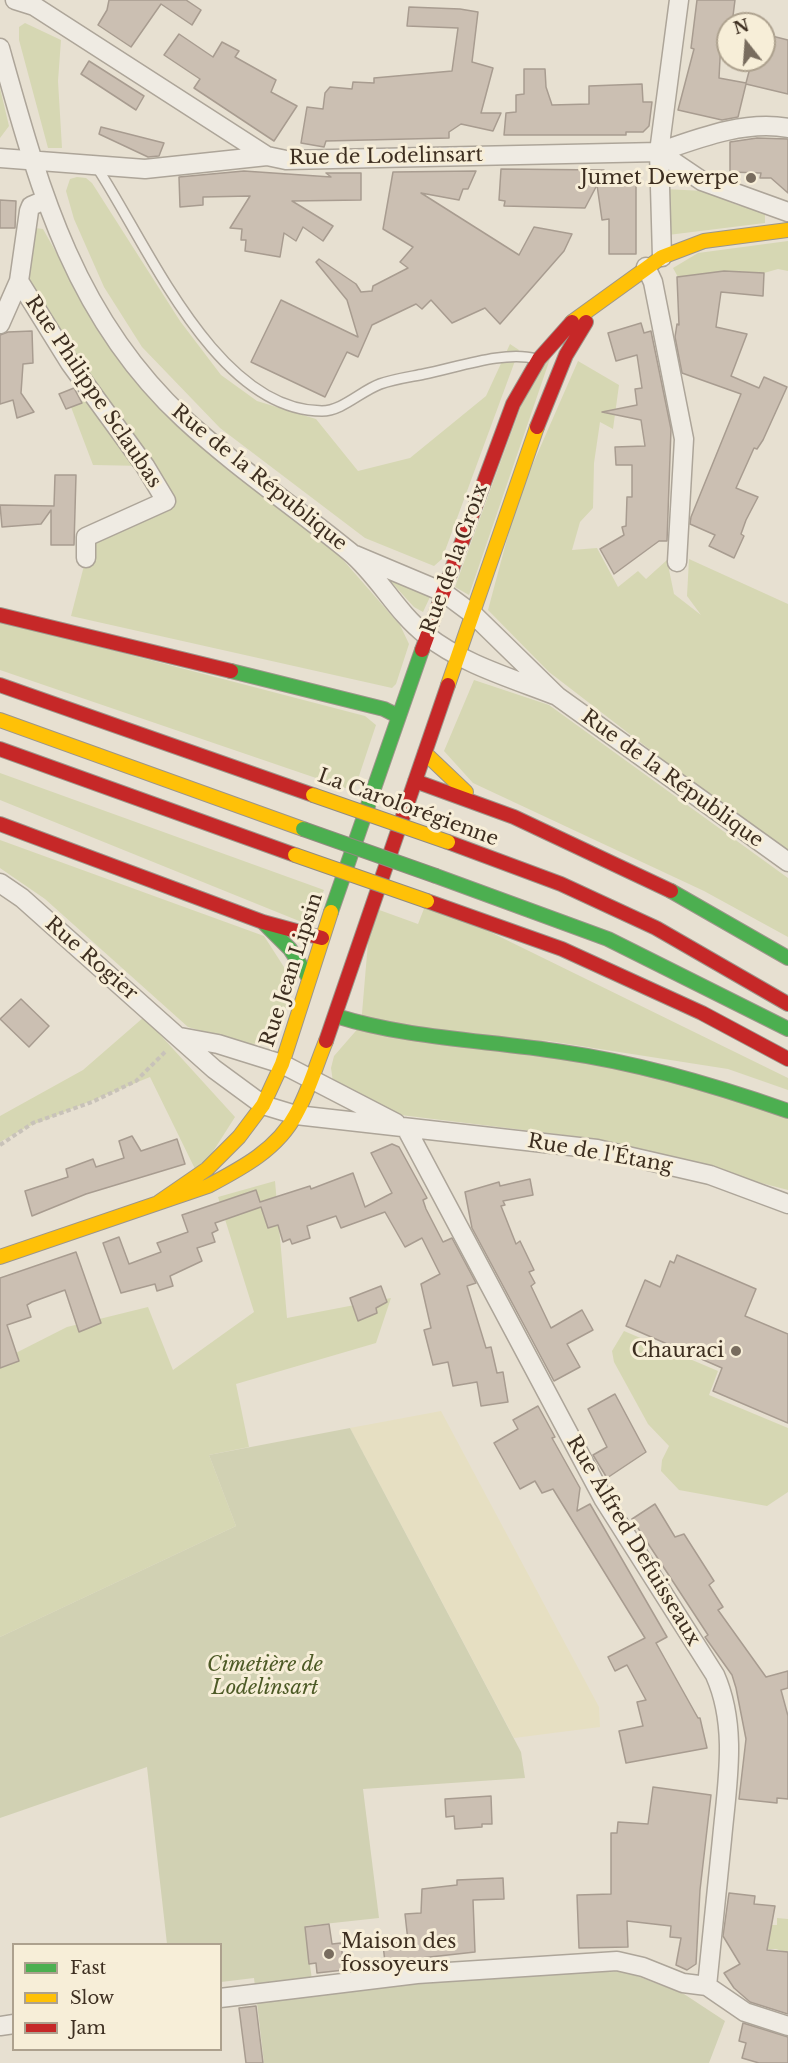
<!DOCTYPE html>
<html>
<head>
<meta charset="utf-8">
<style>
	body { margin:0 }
	#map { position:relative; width:788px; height:2063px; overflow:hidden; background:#e7e0d1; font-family:"Libre Baskerville",serif }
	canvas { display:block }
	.legend { position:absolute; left:12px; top:1943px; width:210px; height:108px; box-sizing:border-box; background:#f7eed8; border:2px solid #ada18e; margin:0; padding:8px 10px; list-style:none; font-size:18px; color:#3d2e20 }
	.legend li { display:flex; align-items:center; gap:12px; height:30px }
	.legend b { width:30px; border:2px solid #ada18e }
	.north { position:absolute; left:716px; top:12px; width:60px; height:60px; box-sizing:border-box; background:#f7eed8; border:2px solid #ada18e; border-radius:50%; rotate:343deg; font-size:16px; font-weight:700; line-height:24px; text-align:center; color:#3d2e20 }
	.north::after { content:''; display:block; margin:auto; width:21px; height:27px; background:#786c5e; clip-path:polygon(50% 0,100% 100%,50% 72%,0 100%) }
</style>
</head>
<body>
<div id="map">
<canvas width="788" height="2063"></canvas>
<ul class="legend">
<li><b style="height:8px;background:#4caf50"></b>Fast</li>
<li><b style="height:8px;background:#ffc107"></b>Slow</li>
<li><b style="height:8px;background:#c62828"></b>Jam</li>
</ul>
<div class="north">N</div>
</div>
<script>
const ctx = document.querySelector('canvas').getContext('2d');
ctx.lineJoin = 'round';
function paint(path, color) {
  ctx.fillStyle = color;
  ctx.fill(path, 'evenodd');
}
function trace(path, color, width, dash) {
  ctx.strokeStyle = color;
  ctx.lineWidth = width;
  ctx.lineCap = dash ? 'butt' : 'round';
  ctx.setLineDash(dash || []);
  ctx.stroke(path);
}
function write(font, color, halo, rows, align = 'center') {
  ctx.font = font + ' "Libre Baskerville",serif';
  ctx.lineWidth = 6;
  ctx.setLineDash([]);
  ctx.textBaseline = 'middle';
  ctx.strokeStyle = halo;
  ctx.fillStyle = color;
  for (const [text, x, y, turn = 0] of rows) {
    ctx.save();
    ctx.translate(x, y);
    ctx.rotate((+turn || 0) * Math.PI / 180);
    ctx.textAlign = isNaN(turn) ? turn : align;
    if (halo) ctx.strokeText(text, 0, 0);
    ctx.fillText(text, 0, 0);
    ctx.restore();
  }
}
paint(new Path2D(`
	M441 1411 599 1707 600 1727 514 1738 350 1428Z`), '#e6dfc2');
paint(new Path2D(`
	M25 23 61 40 58 81 62 148H48L19 40V27Z
	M0 88 9 126 0 138Z
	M77 177 86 178 92 183 180 321 221 375 257 401 316 419 358 471 410 458 486 396 510 344 519 350 442 559 434 566 365 538 220 428 142 347 104 287 74 219 66 191 70 179Z
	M665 189 704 191 737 205 765 211V223L668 235Z
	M35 228 43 229 103 336 128 372 337 553 400 625 409 644 396 684 392 688 71 616 86 558V537L166 501 145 466 93 465 71 407 93 396 26 282Z
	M788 241V271L778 269 764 273 724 271 678 277 673 268 698 253Z
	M553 350 469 595 455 587 522 403Z
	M578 361 619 385 613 429 600 422 594 463 593 508 580 522 572 550 597 548 618 587 638 571 646 579 667 560 674 594 701 615 687 596 689 559 788 604V856L549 672 488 610 518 498Z
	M383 573 430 597 423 612 414 607Z
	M0 621 365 716 376 725 354 791 0 670Z
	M474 680 549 705 788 878V937L704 891 473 783 444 751Z
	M0 773 324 890 309 925 0 800Z
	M0 840 264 936 293 981 280 1031 267 1040 250 1045 188 1027 45 899 0 868Z
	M427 901 788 1078V1090L728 1069 542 1040 788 1110V1190L589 1138 376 1112 334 1089 331 1068 334 1056 361 1025 371 907 418 924Z
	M144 1017 235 1117 198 1175 150 1077 27 1127 0 1142V1116L83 1070Z
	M275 1181 287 1318 391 1298 376 1343 236 1384 249 1447 209 1455 236 1526 0 1637V1361L67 1327 148 1307 173 1370 254 1312 218 1197Z
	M624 1331 718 1371 709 1395 788 1428V1492L767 1506 679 1490 661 1471 662 1460 669 1446 648 1424 614 1362 612 1351Z
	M777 1918 788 1919V1953L776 1949H761L763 1932H770V1925H777Z`), '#d6d7b3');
paint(new Path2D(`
	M350 1428 521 1752 525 1778 363 1789 379 1918 305 1926 314 1996 487 1975 624 1971 684 1994 725 2021 709 2063H264L254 1978 221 1982 220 1944H167L147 1767 0 1818V1637L236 1526 209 1455Z`), '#d1d1b3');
const building = new Path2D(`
	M109 0H186L201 10 192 25 161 4 131 47 98 25 107 10Z
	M697 0H735L732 24H728V42L721 40 719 78 746 83 752 60H764V34L788 40V94L746 84 738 117 722 120 678 110 694 49 691 48Z
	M409 7 460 9 478 12 472 62 493 68 481 113H501L493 131 461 124 449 132V138L326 141 324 147 301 143 307 107 323 109 325 93 330 87 352 89 353 82 374 83V78L452 71 458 28 407 26Z
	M179 34 213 57 222 42 239 51 235 57 276 80 271 92 297 106 274 141 194 88 200 79 164 55Z
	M89 61 144 96 136 110 81 74Z
	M524 69H545L546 87 552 105 589 104V86L642 84 643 102H652L649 126 643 132H626V135H504L506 113 516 112V95L524 94Z
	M101 127 164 143 159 156 148 157 99 134Z
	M757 138 788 139V193L771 178H760L761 173 730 172V142Z
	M501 169 604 170 603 173 636 174V254H609V219L602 220 597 185 585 208 504 206 505 201 499 200Z
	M244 171 331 177 326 173H361V200L292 201 333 226 323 241 303 227 296 241 284 233 280 257 245 251 246 240H241L242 229 230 228 250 196 203 197V205L180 207 179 177Z
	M476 171 468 189H463L459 200 421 193 519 255 534 227 572 234 564 251 500 324 485 308 452 323 431 300 422 309 416 304 372 325 358 357 347 352 325 397 251 362 281 300 358 337 347 300 316 262 319 259 356 284 361 292 372 291 373 286 408 268 400 262 413 247 383 229 393 172Z
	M0 200 16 201 15 228H0Z
	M724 271 764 273 763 296 721 292 716 327 747 334 731 376 759 388 764 377 787 387 763 440 757 449 754 448 736 488 758 497 746 520 741 534 744 536 734 558 709 546 715 535 690 524 691 517 741 394 682 373 675 337 677 324 679 325 677 277Z
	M641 323 644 333 651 331 671 429 667 541H659L614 574 600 549 624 535 622 527 626 526 627 497H632V465H616L615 447 645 446 641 420 602 412 637 405 635 389 642 388 637 355 616 361 608 333Z
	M32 331 33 363 23 364 21 393 34 412 17 418 13 400 0 404V335L8 332Z
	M74 388 82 403 66 409 59 394Z
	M55 475H76L74 545H51V510L41 524 2 527 0 505 54 506Z
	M21 999 49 1026 29 1047 0 1019Z
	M132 1136 141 1151 177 1139 185 1164 86 1194 32 1216 25 1191 68 1177 66 1169 93 1159 96 1167 124 1158 119 1141Z
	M392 1144 399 1147 427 1198 423 1200 426 1209 443 1242 452 1238 476 1283 467 1286 486 1348 491 1347 497 1373 503 1372 508 1402 481 1406 477 1382 453 1386 448 1362 433 1365 424 1330 431 1328 421 1284 440 1274 422 1238 405 1247 385 1212 341 1228 336 1216 307 1226 310 1238 292 1244 290 1239 283 1242 278 1225 268 1228 261 1207 215 1223 218 1230 212 1233 215 1242 197 1248 202 1261 170 1276 173 1286 157 1291 155 1284 121 1293 103 1243 119 1237 129 1264 161 1252 157 1243 188 1232 182 1215 256 1190 260 1202 310 1186 311 1189 353 1173 365 1207 392 1193 371 1153Z
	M530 1179 533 1195 503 1201 505 1205 501 1206 516 1244 520 1241 534 1270 529 1272 535 1283 531 1286 551 1328 582 1310 593 1330 567 1344 580 1367 554 1381 472 1228 465 1192 499 1182 500 1186Z
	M76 1252 101 1323 79 1332 65 1290 32 1302 27 1305 31 1317 7 1325 19 1361 0 1368V1278Z
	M677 1255 756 1289 745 1316 788 1334V1423L713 1391 722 1368 626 1326 645 1280 660 1287 670 1261 674 1263Z
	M381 1286 387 1302 376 1308 377 1313 358 1321 350 1298Z
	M615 1394 646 1452 607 1478 593 1455 607 1447 588 1409Z
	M538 1406 555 1437 552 1438 580 1488 577 1511 590 1504 667 1637 656 1643 698 1718H700L707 1748 626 1763 619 1731 643 1726 637 1702 646 1700 627 1665 615 1671 608 1657 645 1638 553 1489 542 1493 535 1481 520 1489 494 1443 518 1429 513 1420Z
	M655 1504 675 1537 684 1534 714 1581 709 1585 723 1607 718 1610 766 1677 788 1671V1688L781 1690 788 1716V1799L777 1798V1803L739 1799 746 1739 736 1688 732 1675 705 1637 708 1635 632 1519Z
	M653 1787 711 1795 700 1890 696 1964 687 1970 676 1965 681 1938 670 1937 671 1926 627 1921 628 1947 579 1948 577 1895 611 1894V1833H617L618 1822 648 1824Z
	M491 1796 492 1824H482V1827L455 1829 454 1816 446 1817 445 1799Z
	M503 1878 504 1899 473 1900 475 1952 385 1962 383 1945 408 1941 405 1914 421 1913 422 1889 457 1885V1880Z
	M729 1893 755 1896 754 1904 775 1906 767 1950 788 1952V2014L750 2002 734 1988 724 1973 740 1964 723 1936Z
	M329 1924 332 1944 341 1943 344 1970 317 1973 316 1963 309 1964 305 1927Z
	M256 2006 263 2063H246L239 2008Z
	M743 2023 788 2037V2063H759L742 2058 746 2043 739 2041Z`);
paint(building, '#cbbfb2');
trace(building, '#a89c90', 1.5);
const lane = new Path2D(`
	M96 166C146 241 215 411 322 411 342 411 361 391 380 384 394 379 409 377 424 374 456 368 505 350 536 359`);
const street = new Path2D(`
	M15 0 34 6 267 156 286 160 659 152C699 138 746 120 788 128
	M0 48C39 187 73 316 184 419 236 467 295 507 350 552 379 576 396 612 426 635 462 664 514 679 557 696
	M659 152 702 181 788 212
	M0 158 145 169 267 156
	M662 257 659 152 679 0
	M646 267 653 282 684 439 677 562
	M19 281 70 363 145 466 166 501 86 537V558
	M0 324 19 281 29 211 31 206 45 200
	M355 555 443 592 474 615 557 696 788 862
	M0 883 22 898 214 1069 263 1105 296 1115 597 1149 710 1175 788 1204
	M180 1037 218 1044 282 1064 396 1123
	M406 1128 604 1500 715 1675C738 1727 727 1784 722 1839 717 1888 712 1937 707 1986
	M220 1998 417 1974 617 1961 643 1967 683 1983 707 1986 745 2012 788 2026
	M0 2026 14 2024`);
const fast = new Path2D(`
	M231 671 384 709 398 716
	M436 876 608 939 788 1029
	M671 891 788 958
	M331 912 422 650
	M264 923 290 949 309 978
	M336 1016C410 1039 486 1040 562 1052 639 1063 714 1085 788 1111`);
const slow = new Path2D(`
	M572 322 662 257 704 241 788 230
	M448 685 537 427
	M0 720 303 829
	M425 753 466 792
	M159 1202 207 1169 239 1137 263 1105 282 1064 331 912
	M0 1257 208 1186C242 1168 278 1149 296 1114 309 1091 316 1065 326 1041`);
const jam = new Path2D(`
	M537 427 566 355 586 322
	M0 615 231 671
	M422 650 513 404 539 359 572 322
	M0 685 313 795
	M0 749 295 855
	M415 781 514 817 671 891
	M0 824 263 922 322 938
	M448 842 561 884 656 928 788 1004
	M427 901 562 949 702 1013 788 1059
	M326 1041 448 685`);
trace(lane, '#ada599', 12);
trace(street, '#ada599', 21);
trace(fast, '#9c958a', 16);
trace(slow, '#9c958a', 16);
trace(jam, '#9c958a', 16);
trace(new Path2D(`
	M0 1145 33 1123 92 1102 136 1081 167 1050`), '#c8c2b9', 4, [4.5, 3]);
trace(lane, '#efebe3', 9);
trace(street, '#efebe3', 18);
trace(fast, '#4caf50', 14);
trace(slow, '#ffc107', 14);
trace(jam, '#c62828', 14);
const fastBridge = new Path2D(`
	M303 829 436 876`);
const slowBridge = new Path2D(`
	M313 795 448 842
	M295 855 427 901`);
trace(fastBridge, '#928b80', 16, []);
trace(slowBridge, '#928b80', 16, []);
trace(fastBridge, '#4caf50', 14);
trace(slowBridge, '#ffc107', 14);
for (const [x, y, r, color] of [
	[751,178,6,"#786c5e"],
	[736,1351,6,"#786c5e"],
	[329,1954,6,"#786c5e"]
]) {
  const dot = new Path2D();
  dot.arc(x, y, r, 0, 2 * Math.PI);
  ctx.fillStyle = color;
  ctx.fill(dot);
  trace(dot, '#f7eed8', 2);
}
write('20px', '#3d2e20', '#f7eed8', [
	["Rue de Lodelinsart",386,157,-1],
	["Rue Philippe Sclaubas",93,392,56],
	["Rue de la République",259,478,39],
	["Rue de la Croix",455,559,-70],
	["Rue de la République",672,779,36],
	["La Carolorégienne",408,808,20],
	["Rue Rogier",91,959,41],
	["Rue Jean Lipsin",292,970,-72],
	["Rue de l'Étang",600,1154,10],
	["Rue Alfred Defuisseaux",633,1541,59]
]);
write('20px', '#3d2e20', '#f7eed8', [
	["Jumet Dewerpe",739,178],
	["Chauraci",724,1351],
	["Maison des",341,1942,"left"],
	["fossoyeurs",341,1965,"left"]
], 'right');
write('italic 20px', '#4d5a26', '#f7eed8', [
	["Cimetière de",265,1665],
	["Lodelinsart",265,1688]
]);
</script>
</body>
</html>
